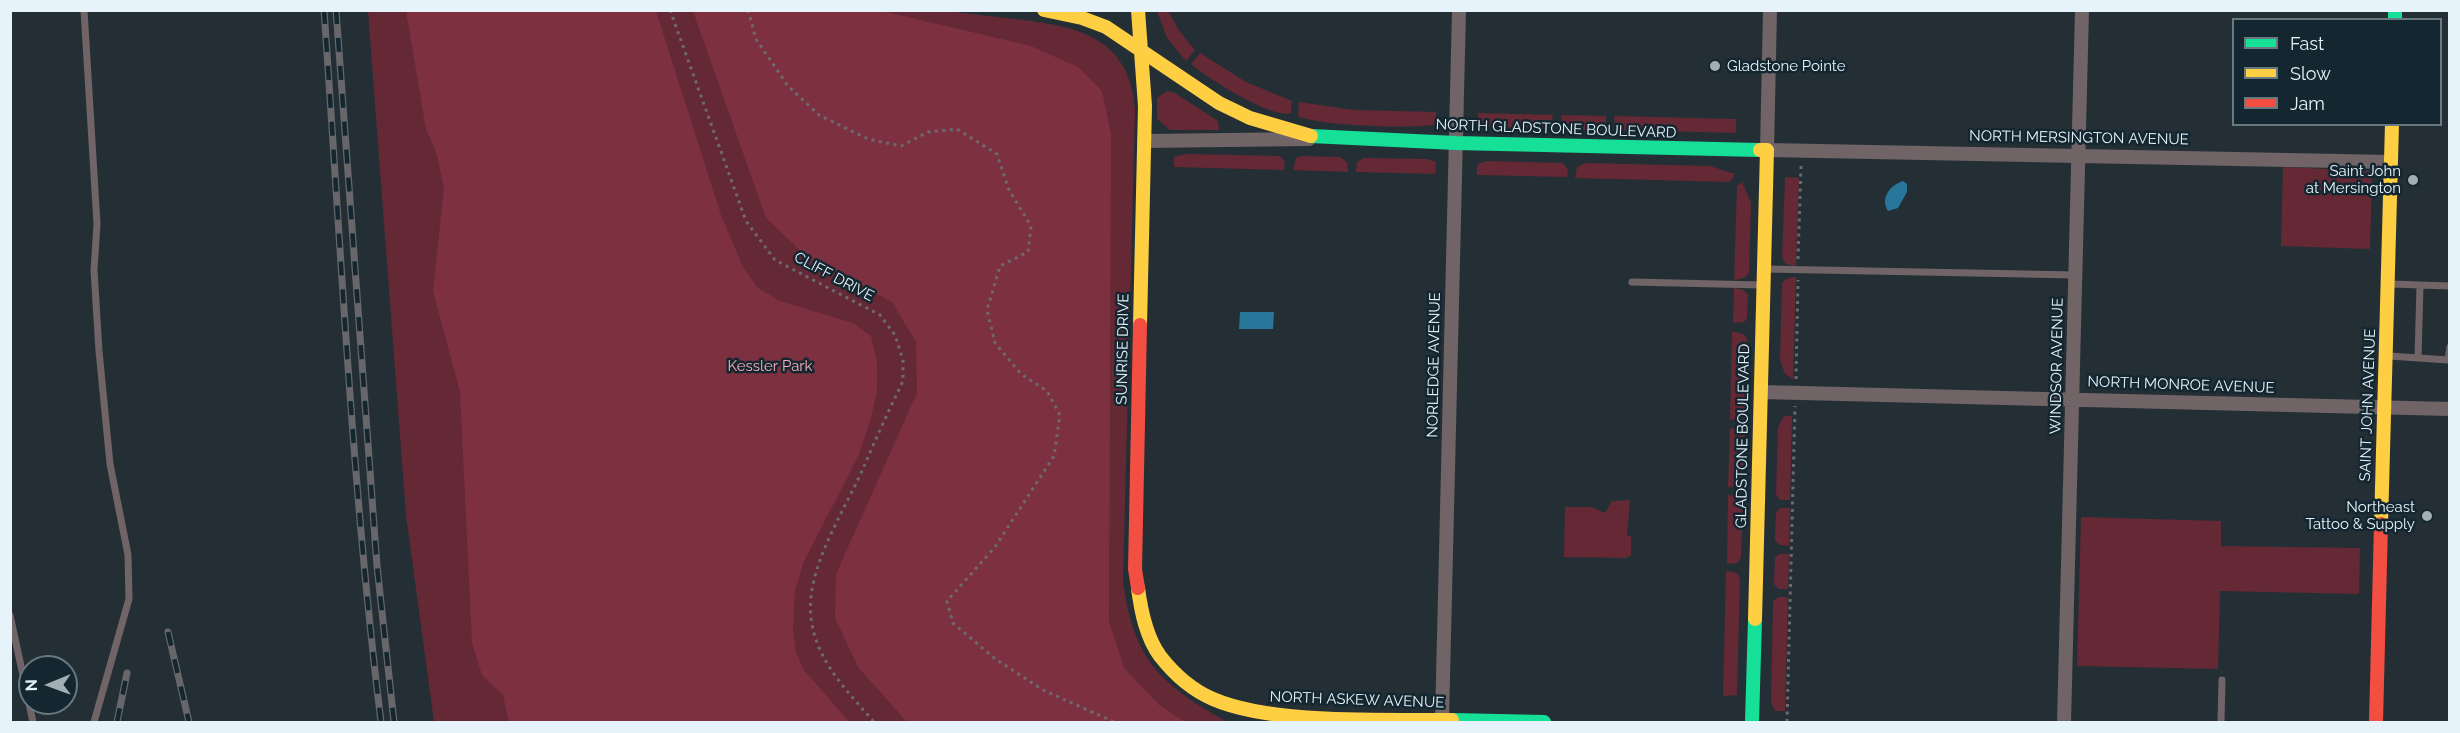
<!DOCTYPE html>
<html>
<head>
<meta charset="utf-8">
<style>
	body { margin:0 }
	#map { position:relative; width:2460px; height:733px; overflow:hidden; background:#242f35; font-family:Raleway,sans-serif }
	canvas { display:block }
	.frame { position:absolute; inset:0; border:12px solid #e7f3fa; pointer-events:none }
	.legend { position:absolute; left:2232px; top:18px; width:210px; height:108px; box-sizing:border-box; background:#142731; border:2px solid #687981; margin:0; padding:8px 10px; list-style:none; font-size:18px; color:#e7f3fa }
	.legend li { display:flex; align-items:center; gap:12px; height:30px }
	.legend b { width:30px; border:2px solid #687981 }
	.north { position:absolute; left:18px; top:655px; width:60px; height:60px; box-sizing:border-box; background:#142731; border:2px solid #687981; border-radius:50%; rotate:269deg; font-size:16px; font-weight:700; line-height:24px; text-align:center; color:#e7f3fa }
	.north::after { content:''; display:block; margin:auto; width:21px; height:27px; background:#a3aeb5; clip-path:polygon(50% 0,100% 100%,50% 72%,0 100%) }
</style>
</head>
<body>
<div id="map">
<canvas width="2460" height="733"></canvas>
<div class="frame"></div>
<ul class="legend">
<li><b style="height:8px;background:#16e098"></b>Fast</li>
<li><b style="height:8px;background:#ffcf43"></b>Slow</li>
<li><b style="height:8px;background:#f24e42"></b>Jam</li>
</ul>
<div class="north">N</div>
</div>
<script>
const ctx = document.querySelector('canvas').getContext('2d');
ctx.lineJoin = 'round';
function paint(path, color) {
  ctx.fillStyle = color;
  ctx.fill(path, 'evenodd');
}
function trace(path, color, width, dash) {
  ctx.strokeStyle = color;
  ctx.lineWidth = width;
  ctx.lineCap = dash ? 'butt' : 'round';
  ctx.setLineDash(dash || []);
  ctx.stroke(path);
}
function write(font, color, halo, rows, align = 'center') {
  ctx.font = font + ' Raleway,sans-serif';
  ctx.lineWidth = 5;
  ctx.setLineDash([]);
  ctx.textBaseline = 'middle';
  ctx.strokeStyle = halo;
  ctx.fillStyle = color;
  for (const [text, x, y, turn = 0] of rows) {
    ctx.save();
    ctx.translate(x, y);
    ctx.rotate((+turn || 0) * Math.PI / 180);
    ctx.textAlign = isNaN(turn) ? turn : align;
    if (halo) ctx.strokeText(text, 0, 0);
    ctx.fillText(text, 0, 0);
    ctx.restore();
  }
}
paint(new Path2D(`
	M938 10C963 13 989 16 1015 19 1077 26 1131 37 1135 111L1123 581C1133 657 1158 683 1224 720V722H434L406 515 368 11Z
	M1157 11H1168L1180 32 1195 50 1186 61 1167 38Z
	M1200 53 1246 82 1292 101 1291 113C1272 119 1207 78 1191 64Z
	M1167 91 1175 93 1218 121 1219 130H1170L1157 119V98Z
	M1299 102 1354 110 1436 112V124C1419 130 1312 125 1298 116Z
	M1478 113 1553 115 1552 121 1546 128 1484 127 1478 125Z
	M1561 115 1606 116V123L1598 130 1567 129 1562 126Z
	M1614 116 1736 119V133L1620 130 1615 126Z
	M1187 154 1280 156 1285 162 1284 170 1174 167V157Z
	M1301 156 1340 157 1347 162 1348 172 1293 170 1296 158Z
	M1364 158 1427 159 1436 162 1435 174 1356 172 1357 162Z
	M1488 161 1563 163 1568 170 1567 177 1477 175V164Z
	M1586 163 1710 166 1735 174 1730 182 1575 178 1577 167Z
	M2283 167 2369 171 2372 178 2370 249 2281 246Z
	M1785 177 1799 178 1796 266 1786 264 1782 257Z
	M1742 182 1751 203 1749 273 1744 278 1734 280 1737 186Z
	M1796 277 1793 379 1785 374 1780 360 1782 283 1788 278Z
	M1734 288 1744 290 1748 295 1747 318 1744 322 1733 323Z
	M1732 331 1743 334 1747 339 1745 414 1740 419 1730 420Z
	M1784 416H1792L1790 500H1780L1776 494 1778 427Z
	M1730 428 1741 430 1745 434 1743 481 1738 486 1728 487Z
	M1728 495 1739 496 1743 501 1741 558 1737 563 1727 564Z
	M1630 500 1627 536H1631V555L1626 558 1564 557 1565 507H1591L1605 513 1612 501Z
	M1780 508H1790L1789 546 1780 545 1775 541 1776 513Z
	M2081 517 2221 521V546L2360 548 2359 594 2220 591 2218 669 2077 666Z
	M1779 554H1789L1788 589H1779L1774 584 1775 558Z
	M1726 571 1737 573 1740 579 1737 695 1723 696Z
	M1779 597H1788L1785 711H1775L1771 701 1773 601Z`), '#652835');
paint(new Path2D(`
	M406 11H656L721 215 743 267 758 288 780 301 853 323 871 336 877 363V391L871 418 858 457 804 561 795 590 793 631 796 652 804 670 849 722H509L503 695 482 675 472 643 460 392 433 291 444 188 437 155 426 129Z
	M693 11H882L1031 46 1078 67 1102 91 1111 134 1109 621 1124 668 1159 705 1185 722H907L858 667 835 618 836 574 917 393 916 342 892 302 806 256 766 218Z`), '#7d3140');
paint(new Path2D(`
	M1903 181 1907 184V192L1898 208 1888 211C1880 198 1890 185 1903 181Z
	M1240 312H1274L1273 329H1239Z`), '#28779a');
trace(new Path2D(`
	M670 10 746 221 775 260 880 315 895 335 903 360V381C890 408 877 436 865 464 846 509 805 568 811 618 816 661 848 692 874 722
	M748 10 756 39 788 86 819 115 868 139 901 146 928 132 957 129 997 154 1009 190 1031 226 1028 252 1000 266 987 310 995 343 1021 374 1047 391 1060 415 1054 456 995 547 947 601 953 623 994 658 1043 690 1114 722
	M1798 259 1801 166
	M1796 379 1798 280
	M1787 722 1795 406`), '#6e696c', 3, [3, 4.5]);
trace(new Path2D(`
	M84 10 97 224 94 270 99 351 110 464 128 555 129 599 94 722
	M1766 269 2076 275
	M1632 282 1761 285
	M2391 284 2450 286
	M2389 356 2448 360 2450 347
	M2418 358 2420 285
	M10 615 33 722
	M2221 722 2222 680`), '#706467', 7);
trace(new Path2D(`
	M1770 10 1767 150 2391 162
	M1144 141 1309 139
	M1761 392 2450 409
	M1442 720 1459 10
	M2064 722 2082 10`), '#706467', 14);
trace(new Path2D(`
	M2395 10V20
	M1311 136 1456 143 1760 150
	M1452 720 1544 722
	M1752 722 1755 619`), '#16e098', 14);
trace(new Path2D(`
	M1044 10 1082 18 1106 27 1219 103 1250 118 1311 136
	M1138 10 1145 106 1140 325
	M2381 524 2392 124
	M1138 588C1141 611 1146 637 1160 656 1174 674 1192 690 1213 699 1273 725 1385 719 1452 720
	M1755 619 1767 150H1760`), '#ffcf43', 14);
trace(new Path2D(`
	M1138 588 1135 569 1140 325
	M2376 722 2381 524`), '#f24e42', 14);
const rail = new Path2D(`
	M324 10C341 248 352 487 381 722
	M336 10 377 566 394 722
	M168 632 189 722
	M117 722 127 673`);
trace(rail, '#66666b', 7);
trace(rail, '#142731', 4.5, [14]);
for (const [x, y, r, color] of [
	[1715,66,6,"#a3aeb5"],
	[2413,180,6,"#a3aeb5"],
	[2427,516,6,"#a3aeb5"]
]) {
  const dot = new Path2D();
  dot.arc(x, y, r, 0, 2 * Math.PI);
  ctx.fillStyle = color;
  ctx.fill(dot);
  trace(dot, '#142731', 2);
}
write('15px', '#e7f3fa', '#142731', [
	["Gladstone Pointe",1727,66,"left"],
	["Saint John",2401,171],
	["at Mersington",2401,188],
	["Northeast",2415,507],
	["Tattoo & Supply",2415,524]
], 'right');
write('15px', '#e7f3fa', '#142731', [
	["NORTH GLADSTONE BOULEVARD",1556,129,2],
	["NORTH MERSINGTON AVENUE",2079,138,1],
	["CLIFF DRIVE",834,277,28],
	["SUNRISE DRIVE",1123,349,-89],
	["NORLEDGE AVENUE",1434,365,-89],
	["WINDSOR AVENUE",2057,366,-89],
	["NORTH MONROE AVENUE",2181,385,2],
	["SAINT JOHN AVENUE",2368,405,-88],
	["GLADSTONE BOULEVARD",1743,436,-89],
	["NORTH ASKEW AVENUE",1357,700,2]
]);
write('15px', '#faacb5', '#142731', [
	["Kessler Park",770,366]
]);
</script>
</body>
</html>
